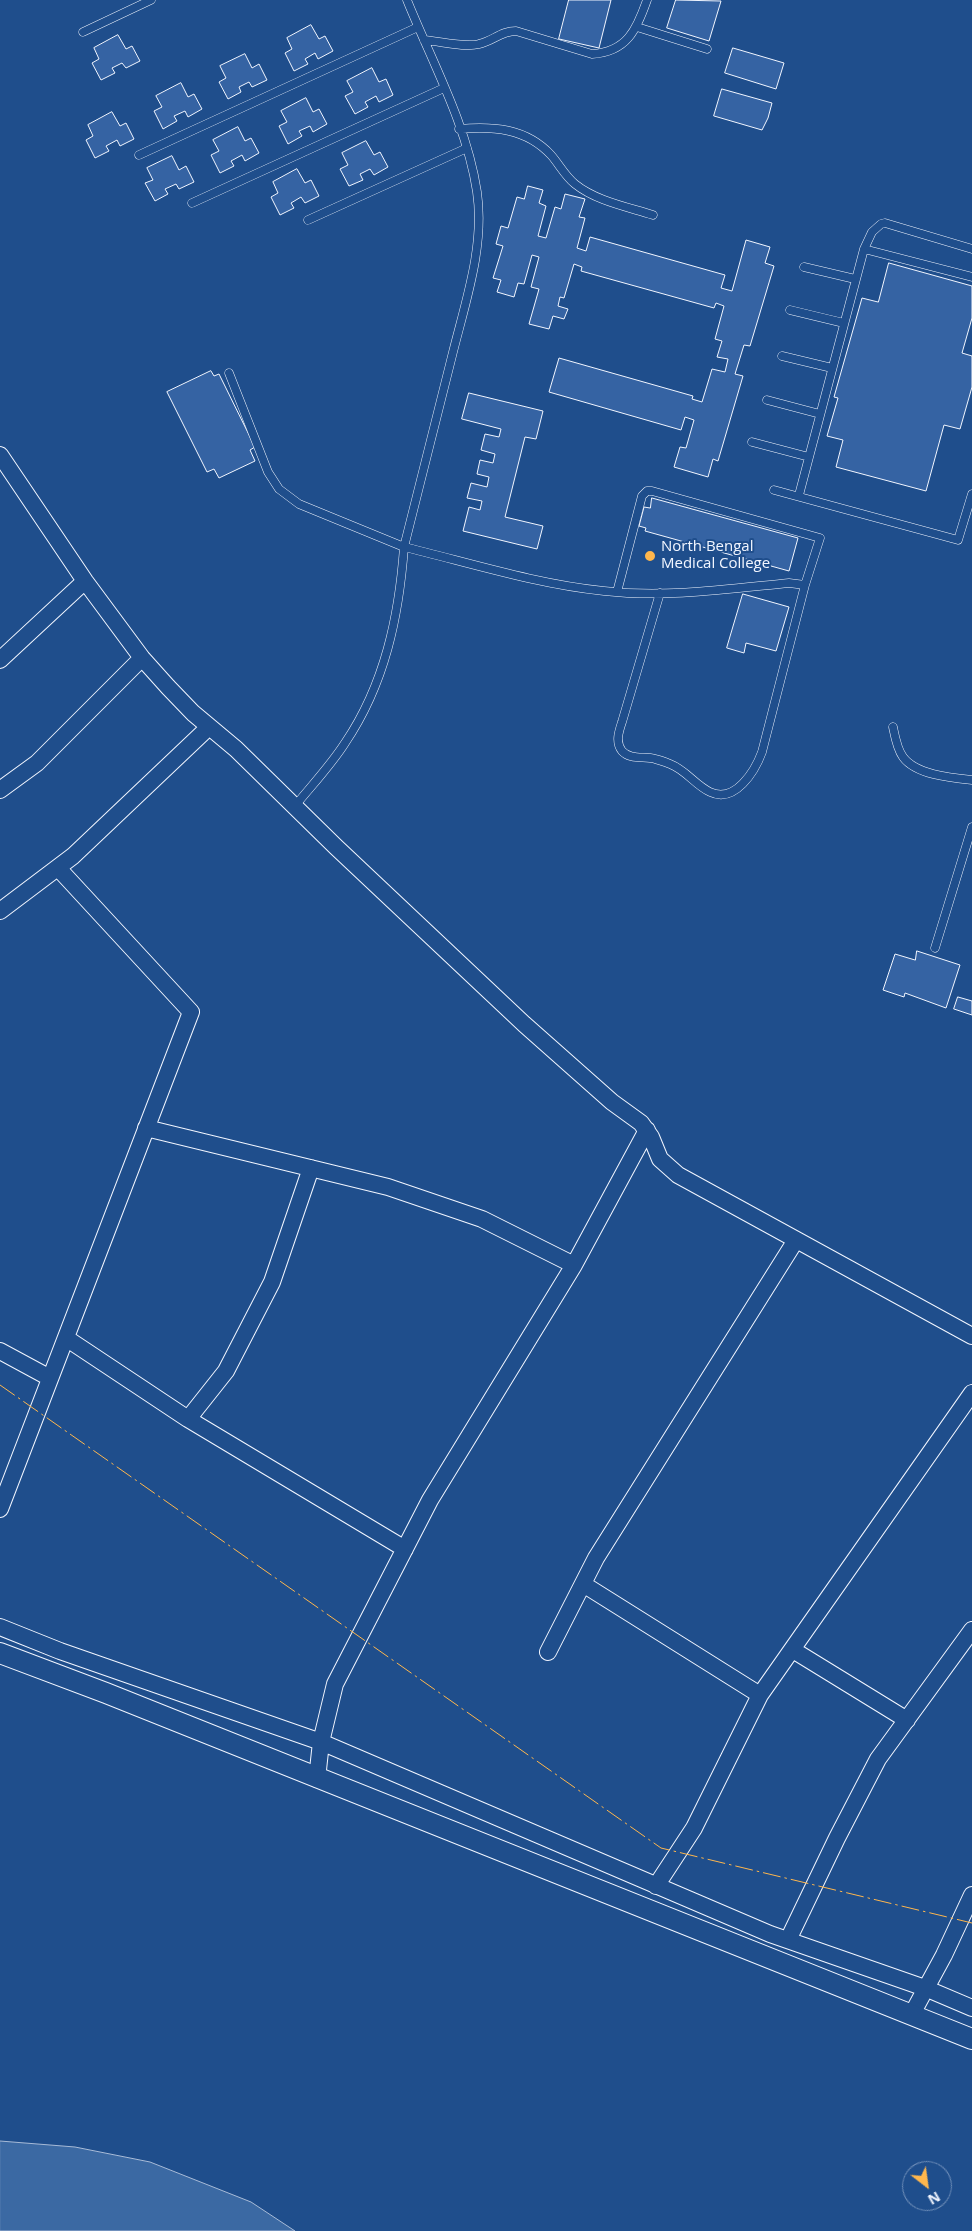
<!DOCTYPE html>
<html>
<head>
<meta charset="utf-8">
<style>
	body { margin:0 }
	#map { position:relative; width:972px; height:2231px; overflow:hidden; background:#1f4e8c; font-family:"Open Sans",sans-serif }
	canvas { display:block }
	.north { position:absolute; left:902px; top:2161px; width:50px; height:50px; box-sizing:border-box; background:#1f4e8c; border:1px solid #7391ba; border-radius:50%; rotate:150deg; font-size:14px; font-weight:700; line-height:20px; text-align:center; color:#f2f6ff }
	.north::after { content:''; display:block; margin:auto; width:18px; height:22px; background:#ffb74d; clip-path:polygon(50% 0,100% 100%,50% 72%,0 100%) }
</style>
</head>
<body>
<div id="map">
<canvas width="972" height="2231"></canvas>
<div class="north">N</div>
</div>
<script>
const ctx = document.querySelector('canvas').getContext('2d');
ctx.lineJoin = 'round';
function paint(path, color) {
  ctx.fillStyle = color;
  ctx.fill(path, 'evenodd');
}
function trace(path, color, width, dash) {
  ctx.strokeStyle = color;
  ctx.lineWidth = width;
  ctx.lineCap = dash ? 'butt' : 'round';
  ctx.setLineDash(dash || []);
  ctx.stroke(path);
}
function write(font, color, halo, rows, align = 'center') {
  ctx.font = font + ' "Open Sans",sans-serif';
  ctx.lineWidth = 4;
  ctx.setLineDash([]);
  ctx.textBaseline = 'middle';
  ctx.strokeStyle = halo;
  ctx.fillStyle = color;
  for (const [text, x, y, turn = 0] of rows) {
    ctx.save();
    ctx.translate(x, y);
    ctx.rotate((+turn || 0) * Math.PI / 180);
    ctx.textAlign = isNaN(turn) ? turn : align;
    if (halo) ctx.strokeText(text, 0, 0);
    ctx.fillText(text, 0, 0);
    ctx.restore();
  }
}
const water = new Path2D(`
	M0 2141 75 2147 150 2162 251 2202 295 2231H0Z`);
paint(water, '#3b69a3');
trace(water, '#a8bbd7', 1);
const building = new Path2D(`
	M569 0H611L599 48 559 39Z
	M676 0 721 1 709 41 667 28Z
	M311 25 319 39 325 36 333 51 318 59 315 53 305 59 308 64 294 71 285 53 292 49 287 38Z
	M118 35 126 49 132 46 140 61 126 68 122 63 112 68 115 73 101 80 92 63 99 59 94 48Z
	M733 48 784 63 776 89 725 73Z
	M245 54 252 68 259 64 267 80 252 87 249 82 239 87 241 92 228 99 219 82 226 78 220 66Z
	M372 68 379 82 386 79 393 95 379 102 376 96 365 102 368 107 355 114 345 96 353 92 347 81Z
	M181 83 188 97 194 94 202 109 188 117 185 111 174 116 177 121 163 129 154 111 162 107 156 96Z
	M722 89 772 103 768 118 762 130 714 116Z
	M306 98 313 112 319 109 327 124 313 132 310 126 299 131 302 136 288 144 279 126 287 122 281 111Z
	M112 112 120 126 126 123 134 139 120 146 117 140 106 146 109 151 95 158 86 140 93 136 88 125Z
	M238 127 245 141 251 138 259 153 245 161 242 155 231 161 234 166 220 173 211 155 219 151 213 140Z
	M366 141 374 155 380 152 388 167 374 175 370 169 360 174 363 180 349 186 340 169 348 165 342 153Z
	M172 156 179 170 186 166 194 182 179 189 176 184 165 189 168 194 155 201 145 183 153 180 147 168Z
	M297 169 305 183 311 180 319 196 305 203 301 197 291 203 294 208 280 215 271 197 278 193 273 182Z
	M528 186 543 190 539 203 546 206 538 236 546 238 555 207 561 209 565 194 585 199 579 217 585 218 577 248 586 251 590 237 725 275 721 288 732 291 746 240 770 247 765 263 774 266 750 346 744 345 735 374 743 376 718 461 713 459 708 477 674 467 680 447 686 448 694 420 685 417 681 430 549 392 559 358 693 396 692 399 702 402 712 369 725 372 728 359 717 357 722 341 715 339 724 306 716 303 714 308 581 271 582 267 574 264 564 298 560 297 558 306 568 309 564 319 553 316 549 329 529 324 539 289 531 287 539 257 532 255 524 284 518 283 514 297 497 292 501 280 493 278 503 246 496 244 501 226 508 228 517 197 524 199Z
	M889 263 972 286V318L962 353 972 356V387L960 429 944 425 926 491 836 467 843 440 827 436 838 398 834 397 862 298 878 302Z
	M211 371 214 376 219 374 255 447 250 450 255 461 219 478 214 469 207 472 167 392Z
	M469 393 543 411 536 439 525 437 505 517 543 526 537 549 463 531 469 507 480 510 482 501 467 498 471 483 487 487 489 477 477 474 480 460 493 463 495 454 481 450 485 434 499 437 501 429 462 419Z
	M652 498 798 538 789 571 645 531 646 528 639 526 644 507 650 508Z
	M743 594 789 607 776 651 746 643 744 653 727 648Z
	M917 951 960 965 946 1008 905 993 904 997 883 990 895 954 915 960Z
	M958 997 972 1001V1015L954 1009Z`);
paint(building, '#3563a3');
trace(building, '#f2f6ff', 1);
const service = new Path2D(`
	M407 0C432 62 467 125 477 192 485 247 465 303 452 356 436 419 420 483 404 547 470 563 536 584 604 591 665 598 728 589 789 583L805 585
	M637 27 707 49
	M83 32 151 0
	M424 40C439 41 465 48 479 44 493 41 501 31 516 31L592 54C627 52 637 29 647 0
	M459 129C493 126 526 128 551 155 559 164 565 176 575 184 596 201 628 207 653 215
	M139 155 418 27
	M192 203 444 88
	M308 220 467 148
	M864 249 972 277
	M804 267 855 279
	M790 310 844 323
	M782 356 832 368
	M229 373 268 472 279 489 299 504 404 547C399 616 385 684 345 743 331 765 312 785 295 806
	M767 400 820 414
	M752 442 809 457
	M774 490 958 540 972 494
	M799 495 864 249 872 232 881 224 885 223 972 249
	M617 592 642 496 647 491H652L820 538 805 585 762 752C755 771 735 804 710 792 695 785 686 770 670 764 665 762 660 760 655 759 645 756 630 760 622 751 615 742 619 731 622 722L660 593
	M893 727C895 737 897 749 903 757 916 775 952 778 972 780
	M935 948 972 827`);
const minor = new Path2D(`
	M0 455 85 581 142 658 168 687 193 713 236 749 336 847 524 1024 612 1102 641 1123 651 1137 660 1159 678 1175 972 1336
	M0 660 85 581
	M0 790 37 763 142 658
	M0 911 73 856 209 727
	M146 1128 388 1187 482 1219 574 1265
	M66 1338 188 1419 405 1549
	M0 1351 50 1378
	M188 1419 226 1371 272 1282 311 1168
	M0 1509 191 1012 58 868
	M583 1584 760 1695
	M0 1627 60 1651 321 1742 770 1934 925 1988 972 2008
	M793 1650 907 1720
	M548 1652 596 1558 796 1240
	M317 1779 321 1742 335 1684 430 1500 574 1265 647 1130
	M656 1886 694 1828 760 1695 972 1393
	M788 1940 837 1838 878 1759 972 1630
	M912 2014 944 1955 972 1895`);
const tertiary = new Path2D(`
	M0 1653 106 1693 972 2039`);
trace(service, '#f2f6ff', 9);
trace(minor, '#f2f6ff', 18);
trace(tertiary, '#f2f6ff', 22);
trace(service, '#1f4e8c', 8);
trace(minor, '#1f4e8c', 16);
trace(tertiary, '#1f4e8c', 20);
trace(new Path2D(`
	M0 1385 661 1848 972 1923`), '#ffb74d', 1, [18, 4, 2.5, 4]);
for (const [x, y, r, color] of [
	[650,556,6,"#ffb74d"]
]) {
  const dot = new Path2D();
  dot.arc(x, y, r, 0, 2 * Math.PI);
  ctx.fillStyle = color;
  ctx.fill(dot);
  trace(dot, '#1f4e8c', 2);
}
write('15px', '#f2f6ff', '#1f4e8c', [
	["North Bengal",661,547],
	["Medical College",661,564]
], 'left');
</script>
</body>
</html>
